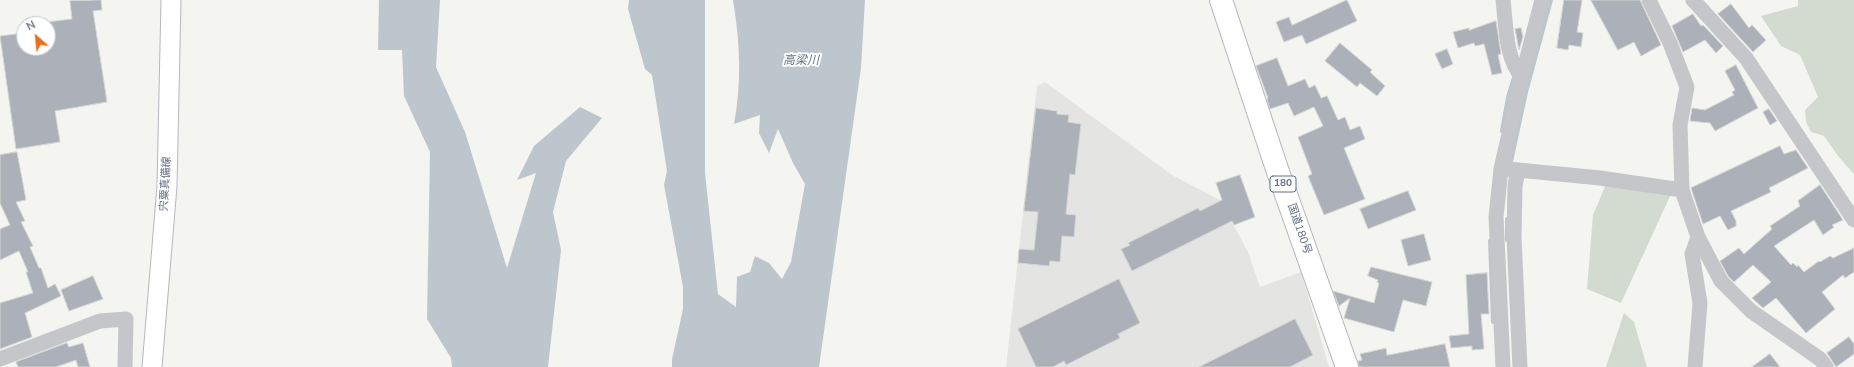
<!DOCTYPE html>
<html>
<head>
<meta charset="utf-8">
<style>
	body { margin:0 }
	#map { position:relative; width:1854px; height:367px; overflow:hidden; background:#f4f4f0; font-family:"Nunito Sans",sans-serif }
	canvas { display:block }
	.north { position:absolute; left:16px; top:16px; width:40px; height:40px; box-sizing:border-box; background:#fff; border:1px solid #c0c5cd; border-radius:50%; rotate:333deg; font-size:11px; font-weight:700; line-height:16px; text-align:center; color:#626e82 }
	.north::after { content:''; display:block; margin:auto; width:14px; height:18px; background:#e76f1d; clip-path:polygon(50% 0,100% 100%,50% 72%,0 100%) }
</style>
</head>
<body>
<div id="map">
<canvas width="1854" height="367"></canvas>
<div class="north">N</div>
</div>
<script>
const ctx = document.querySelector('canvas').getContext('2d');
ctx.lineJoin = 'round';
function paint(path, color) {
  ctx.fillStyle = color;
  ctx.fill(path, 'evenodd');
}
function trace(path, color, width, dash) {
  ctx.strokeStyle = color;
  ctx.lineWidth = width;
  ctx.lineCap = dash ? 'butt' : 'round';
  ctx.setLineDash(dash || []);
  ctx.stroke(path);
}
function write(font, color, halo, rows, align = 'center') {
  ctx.font = font + ' "Nunito Sans","Noto Sans JP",sans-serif';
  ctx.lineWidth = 4;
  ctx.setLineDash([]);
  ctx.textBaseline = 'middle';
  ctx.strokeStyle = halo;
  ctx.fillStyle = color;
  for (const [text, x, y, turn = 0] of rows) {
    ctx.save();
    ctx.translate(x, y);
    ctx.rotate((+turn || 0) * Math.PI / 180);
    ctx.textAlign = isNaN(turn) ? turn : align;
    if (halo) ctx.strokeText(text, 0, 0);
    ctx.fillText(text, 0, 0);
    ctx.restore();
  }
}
paint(new Path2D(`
	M1045 82 1172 175 1220 200 1248 252 1260 287 1301 272 1329 367H1006L1037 86Z`), '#e4e5e3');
paint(new Path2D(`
	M1798 0H1854V174L1838 156 1824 136 1811 132 1806 122 1805 110 1818 97 1800 55 1781 46 1761 16 1798 6Z
	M1607 182 1672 192 1621 303 1587 289 1593 215Z
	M1624 313 1634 322 1647 367H1606Z`), '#d3dbd1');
paint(new Path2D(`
	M379 0H440L436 67 465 132 507 268 536 173 517 180 534 146 580 107 602 118 566 161 553 212 561 250 548 367H452L451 358 427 319 430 152 404 96 402 50H378Z
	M629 0H705V173L718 294 736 307 737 277 750 272 755 256 769 263 782 279 791 262 805 184 793 163 778 129 769 153 759 133 760 115 734 124C742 82 740 42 733 0H865L861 68 819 367H672V359L683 309V287L664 185 667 171 652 75 645 69 628 9Z`), '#bec6cd');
trace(new Path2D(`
	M1502 131 1508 97 1515 74
	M1510 166 1526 92 1551 0
	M1507 240V219
	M1490 241 1493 322`), '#bec6cd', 4);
const building = new Path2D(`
	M101 0 102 10 93 11 107 102 55 111 60 142 16 149 0 36 24 33V48H51L47 22 72 19 70 1Z
	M1347 0 1357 21 1306 44 1302 35 1284 42 1276 22 1289 17 1292 25Z
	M1564 0H1582L1577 32 1583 33 1581 47 1569 45 1568 50 1557 48Z
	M1591 0H1640L1661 45 1641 56 1634 42 1618 50Z
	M1731 4 1749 28 1752 25 1766 40 1753 52 1718 14Z
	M1693 14 1701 26 1703 25 1723 46 1716 53 1705 40 1683 52 1672 26Z
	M1496 21 1501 54 1498 55 1502 73 1492 75 1484 44 1475 46 1474 43 1458 48 1453 32 1469 28V30Z
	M1521 28 1523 37 1519 50 1515 29Z
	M1340 43 1372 70 1370 72 1385 86 1377 96 1360 83 1357 87 1325 61Z
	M1447 49 1453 64 1442 69 1435 54Z
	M1277 58 1288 86 1305 79 1309 88 1315 85 1321 98 1327 96 1338 120 1345 117 1350 130 1360 126 1365 139 1344 148 1365 199 1324 215 1308 176 1312 174 1298 137 1323 126 1314 107 1294 116 1288 103 1270 109 1267 99 1268 98 1256 66Z
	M1736 65 1758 108 1715 131 1710 123 1690 121 1692 108 1705 110 1734 95 1732 92 1735 90 1725 71Z
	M1036 108 1057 111V114L1069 115 1068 122 1081 124 1075 175 1070 174 1066 214 1076 215 1074 237 1062 236 1060 262 1050 261 1049 266 1018 263 1019 249 1034 250 1038 212 1024 211Z
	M1769 109 1777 121 1770 125 1763 112Z
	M1780 146 1784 154 1796 150 1808 168 1769 188 1771 192 1731 211 1736 221V226L1728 230 1720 216 1703 224 1691 188Z
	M17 152 26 200 16 202 25 221 21 222 33 246 30 247 39 268H41L48 288 55 284 61 296 25 313 32 337 0 349V303L33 293 26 272H28L19 251 0 260V229L10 225 0 203V155Z
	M1240 175 1255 217 1234 225 1232 221 1132 271 1121 249 1130 245 1128 243 1198 208 1200 211 1222 200 1216 183Z
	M1820 185 1843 220 1832 225 1834 227 1823 235 1814 220 1774 246 1791 265 1793 263 1797 267 1798 265 1804 272 1819 261 1820 262 1830 256 1833 258 1854 248V272L1845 278 1843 275 1822 292 1835 309 1806 333 1776 298 1763 308 1752 298 1771 282 1753 265 1734 282 1728 276 1720 261 1739 248 1744 254 1772 229 1770 226 1800 206 1798 201Z
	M1408 191 1416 210 1368 229 1360 209Z
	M1424 234 1431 260 1408 266 1401 240Z
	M1371 267 1432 282 1426 306 1403 300 1394 332 1344 318 1350 298 1339 306 1333 291 1374 303 1379 283 1377 282 1378 280 1368 276Z
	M1487 273 1489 314H1481L1484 349 1472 350V346L1451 348 1449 336 1469 334 1466 275Z
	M93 276 103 299 69 311 61 290Z
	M1119 279 1140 323 1118 334 1120 338 1066 365 1064 361 1053 367H1036L1018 329Z
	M1295 319 1313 355 1290 367H1199Z
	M1849 337 1854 344V354L1836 367 1827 353Z
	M67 343 69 347 83 343 90 367H78L76 360 56 367H18L16 362Z
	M1445 344 1450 367H1359L1358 361 1362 360 1360 354 1386 348 1387 355Z
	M1770 354 1780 367H1752Z`);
paint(building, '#acb1b9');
trace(building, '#d5d5d3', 1);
const major = new Path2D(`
	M152 367 167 186 171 0`);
const highway = new Path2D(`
	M1221 0 1276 166 1347 367`);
trace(major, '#b4b7bc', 21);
trace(highway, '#b4b6ba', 24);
trace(new Path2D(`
	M1503 0C1506 24 1505 58 1522 77L1501 169 1496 217 1503 367
	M1649 0 1670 43 1687 87 1680 125 1682 190 1698 237 1721 281 1751 311 1820 359 1826 367
	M1693 0 1746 58 1854 220
	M1522 77 1542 0
	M1508 169 1600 178 1682 190
	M1518 170 1515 186 1514 237 1520 367
	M0 359 100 321 126 319 125 367
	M1695 367 1700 303 1692 254 1698 237`), '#c4c6ca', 15);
trace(major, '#fff', 19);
trace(highway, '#fff', 22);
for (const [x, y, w] of [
	[1283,184,26]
]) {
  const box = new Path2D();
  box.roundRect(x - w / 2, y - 8, w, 16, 3);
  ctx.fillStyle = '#fff';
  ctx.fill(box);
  trace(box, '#626e82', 1);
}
write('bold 10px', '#626e82', null, [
	["180",1283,184]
]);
write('11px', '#626e82', '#fff', [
	["宍粟真備線",166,184,-87],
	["国道180号",1299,229,71]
]);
write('italic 12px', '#637686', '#fff', [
	["高梁川",801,61]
]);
</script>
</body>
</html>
